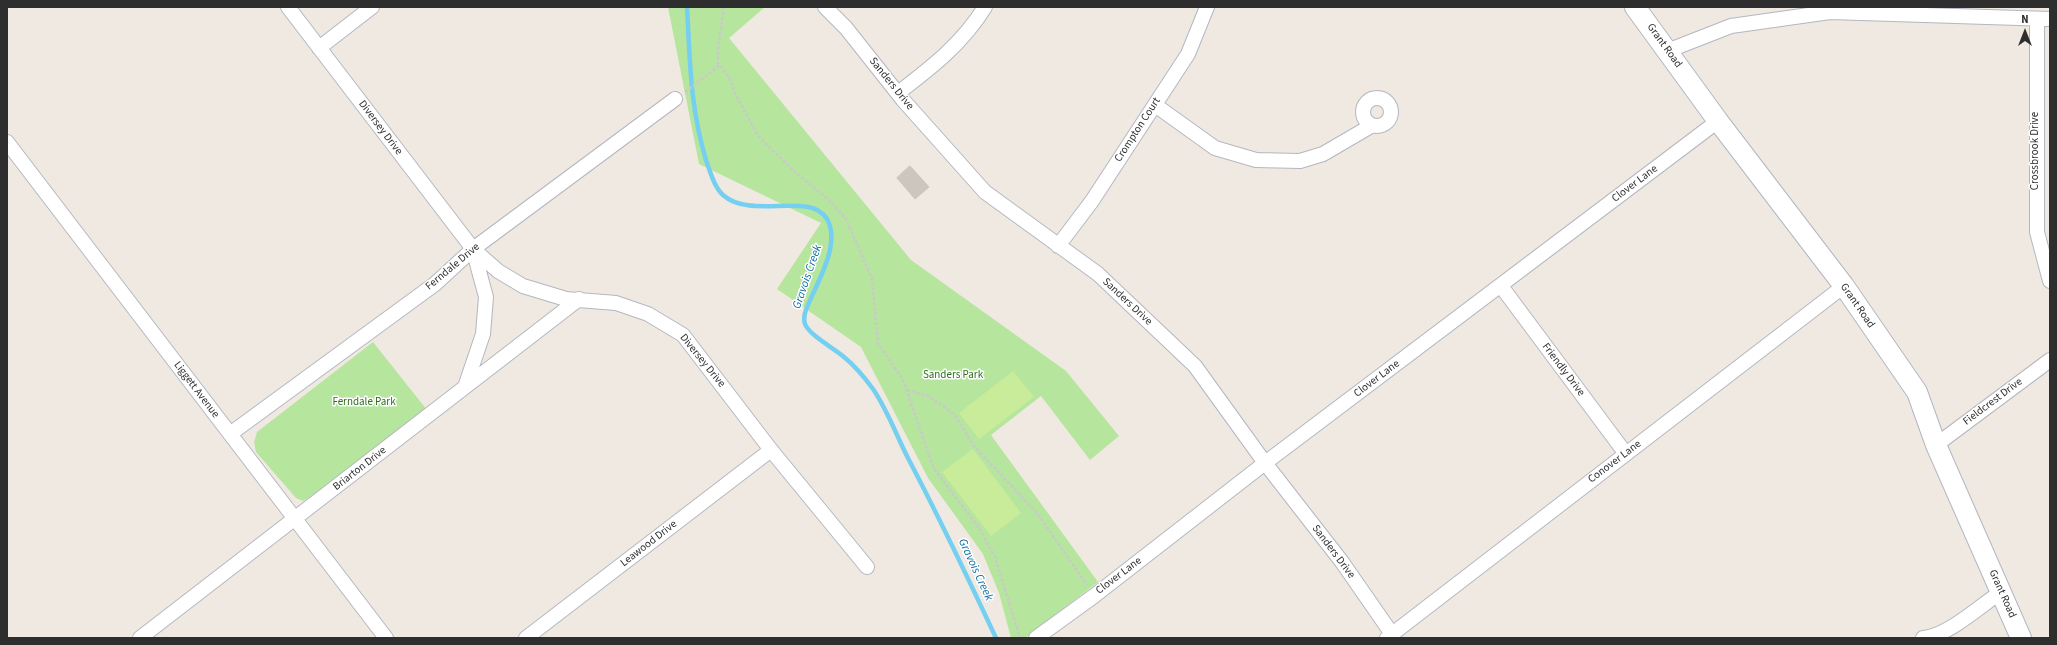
<!DOCTYPE html>
<html>
<head>
<meta charset="utf-8">
<style>
	body { margin:0 }
	#map { position:relative; width:2057px; height:645px; overflow:hidden; background:#efe9e1; font-family:"Source Sans 3",sans-serif }
	canvas { display:block }
	.frame { position:absolute; inset:0; border:8px solid #2e2e2e; pointer-events:none }
	.north { position:absolute; left:2005px; top:12px; width:40px; height:40px; -webkit-text-stroke:3px #fff; paint-order:stroke; rotate:0deg; font-size:11px; font-weight:700; line-height:16px; text-align:center; color:#2e2e2e }
	.north::after { content:''; display:block; margin:auto; width:14px; height:18px; background:#2e2e2e; clip-path:polygon(50% 0,100% 100%,50% 72%,0 100%) }
</style>
</head>
<body>
<div id="map">
<canvas width="2057" height="645"></canvas>
<div class="frame"></div>
<div class="north">N</div>
</div>
<script>
const ctx = document.querySelector('canvas').getContext('2d');
ctx.lineJoin = 'round';
function paint(path, color) {
  ctx.fillStyle = color;
  ctx.fill(path, 'evenodd');
}
function trace(path, color, width, dash) {
  ctx.strokeStyle = color;
  ctx.lineWidth = width;
  ctx.lineCap = dash ? 'butt' : 'round';
  ctx.setLineDash(dash || []);
  ctx.stroke(path);
}
function write(font, color, halo, rows, align = 'center') {
  ctx.font = font + ' "Source Sans 3",sans-serif';
  ctx.lineWidth = 3;
  ctx.setLineDash([]);
  ctx.textBaseline = 'middle';
  ctx.strokeStyle = halo;
  ctx.fillStyle = color;
  for (const [text, x, y, turn = 0] of rows) {
    ctx.save();
    ctx.translate(x, y);
    ctx.rotate((+turn || 0) * Math.PI / 180);
    ctx.textAlign = isNaN(turn) ? turn : align;
    if (halo) ctx.strokeText(text, 0, 0);
    ctx.fillText(text, 0, 0);
    ctx.restore();
  }
}
paint(new Path2D(`
	M668 7H765L729 38 911 260 1066 371 1119 436 1090 460 1041 396 991 435 1098 582 1025 638H1011L999 593 983 554 928 478 861 347 777 289 821 223 699 164Z
	M373 342 427 410 310 497 303 501 296 498 256 452 254 442 257 432Z`), '#b6e59e');
paint(new Path2D(`
	M1013 371 1034 397 979 439 959 413Z
	M973 449 1021 513 991 536 942 472Z`), '#c9ec9a');
trace(new Path2D(`
	M687 7C690 61 690 107 706 160 710 171 714 187 723 195 751 220 810 191 827 219 840 242 821 276 811 298 808 306 802 315 805 324 810 336 834 348 844 357 855 366 865 378 873 389 888 411 897 437 909 460 940 519 968 578 996 638`), '#75cff0', 4.5);
const building = new Path2D(`
	M910 166 929 187 915 199 897 178Z`);
paint(building, '#cbc7bf');
trace(building, '#cbc5ba', 1);
const street = new Path2D(`
	M288 7 473 249 498 271 523 286 566 299 616 303 648 314 683 335 771 450 867 567
	M825 7 846 28 903 100 985 192 1098 274 1195 366 1265 463 1342 562 1392 634
	M2037 19V232L2050 281
	M319 48 372 7
	M1667 51 1731 26 1830 12 2050 19
	M898 93C932 67 962 44 985 7
	M1363 112a14 14 0 1 1 28 0a14 14 0 1 1-28 0Z
	M1155 105 1215 148 1256 160 1300 161 1323 154 1371 126
	M7 142 386 638
	M1058 246 1092 201 1188 54 1207 7
	M1501 286 1626 454
	M465 387 483 334 486 297 473 249
	M230 434 435 284 473 249 675 99
	M1936 445 2050 360
	M140 638 579 299
	M526 638 771 450
	M1036 638 1094 596 1265 463 1718 121
	M1387 638 1844 286
	M1923 638C1948 636 1980 606 2001 592`);
const secondary = new Path2D(`
	M1635 7 1718 121 1844 286 1917 392 1936 445 2021 638`);
trace(street, '#b4b7c1', 16);
trace(secondary, '#b4b7c1', 22);
trace(new Path2D(`
	M724 7 718 49V63L729 77 735 93 758 136 794 171 829 200 846 219 872 279 878 343 903 380 934 469 979 528 995 557 1020 638
	M685 92 720 65
	M907 390 928 396 954 414 973 445 1037 513 1087 585`), '#c9c9c9', 2.5, [3, 2]);
trace(street, '#fff', 14);
trace(secondary, '#fff', 20);
write('11px', '#2e2e2e', '#fff', [
	["Grant Road",1664,46,54],
	["Sanders Drive",891,84,51],
	["Diversey Drive",380,128,53],
	["Crompton Court",1138,130,-57],
	["Crossbrook Drive",2036,151,-90],
	["Clover Lane",1635,184,-37],
	["Ferndale Drive",453,267,-40],
	["Sanders Drive",1127,302,43],
	["Grant Road",1857,306,55],
	["Diversey Drive",702,361,51],
	["Friendly Drive",1563,370,53],
	["Clover Lane",1377,379,-37],
	["Liggett Avenue",196,390,53],
	["Fieldcrest Drive",1993,402,-37],
	["Conover Lane",1615,462,-37],
	["Briarton Drive",360,469,-38],
	["Leawood Drive",649,544,-38],
	["Sanders Drive",1333,552,53],
	["Clover Lane",1119,576,-37],
	["Grant Road",2002,594,66]
]);
write('11px', '#2c6e1b', '#fff', [
	["Sanders Park",953,376],
	["Ferndale Park",364,403]
]);
write('italic 12px', '#0d6fa3', '#fff', [
	["Gravois Creek",808,277,-71],
	["Gravois Creek",975,570,65]
]);
</script>
</body>
</html>
